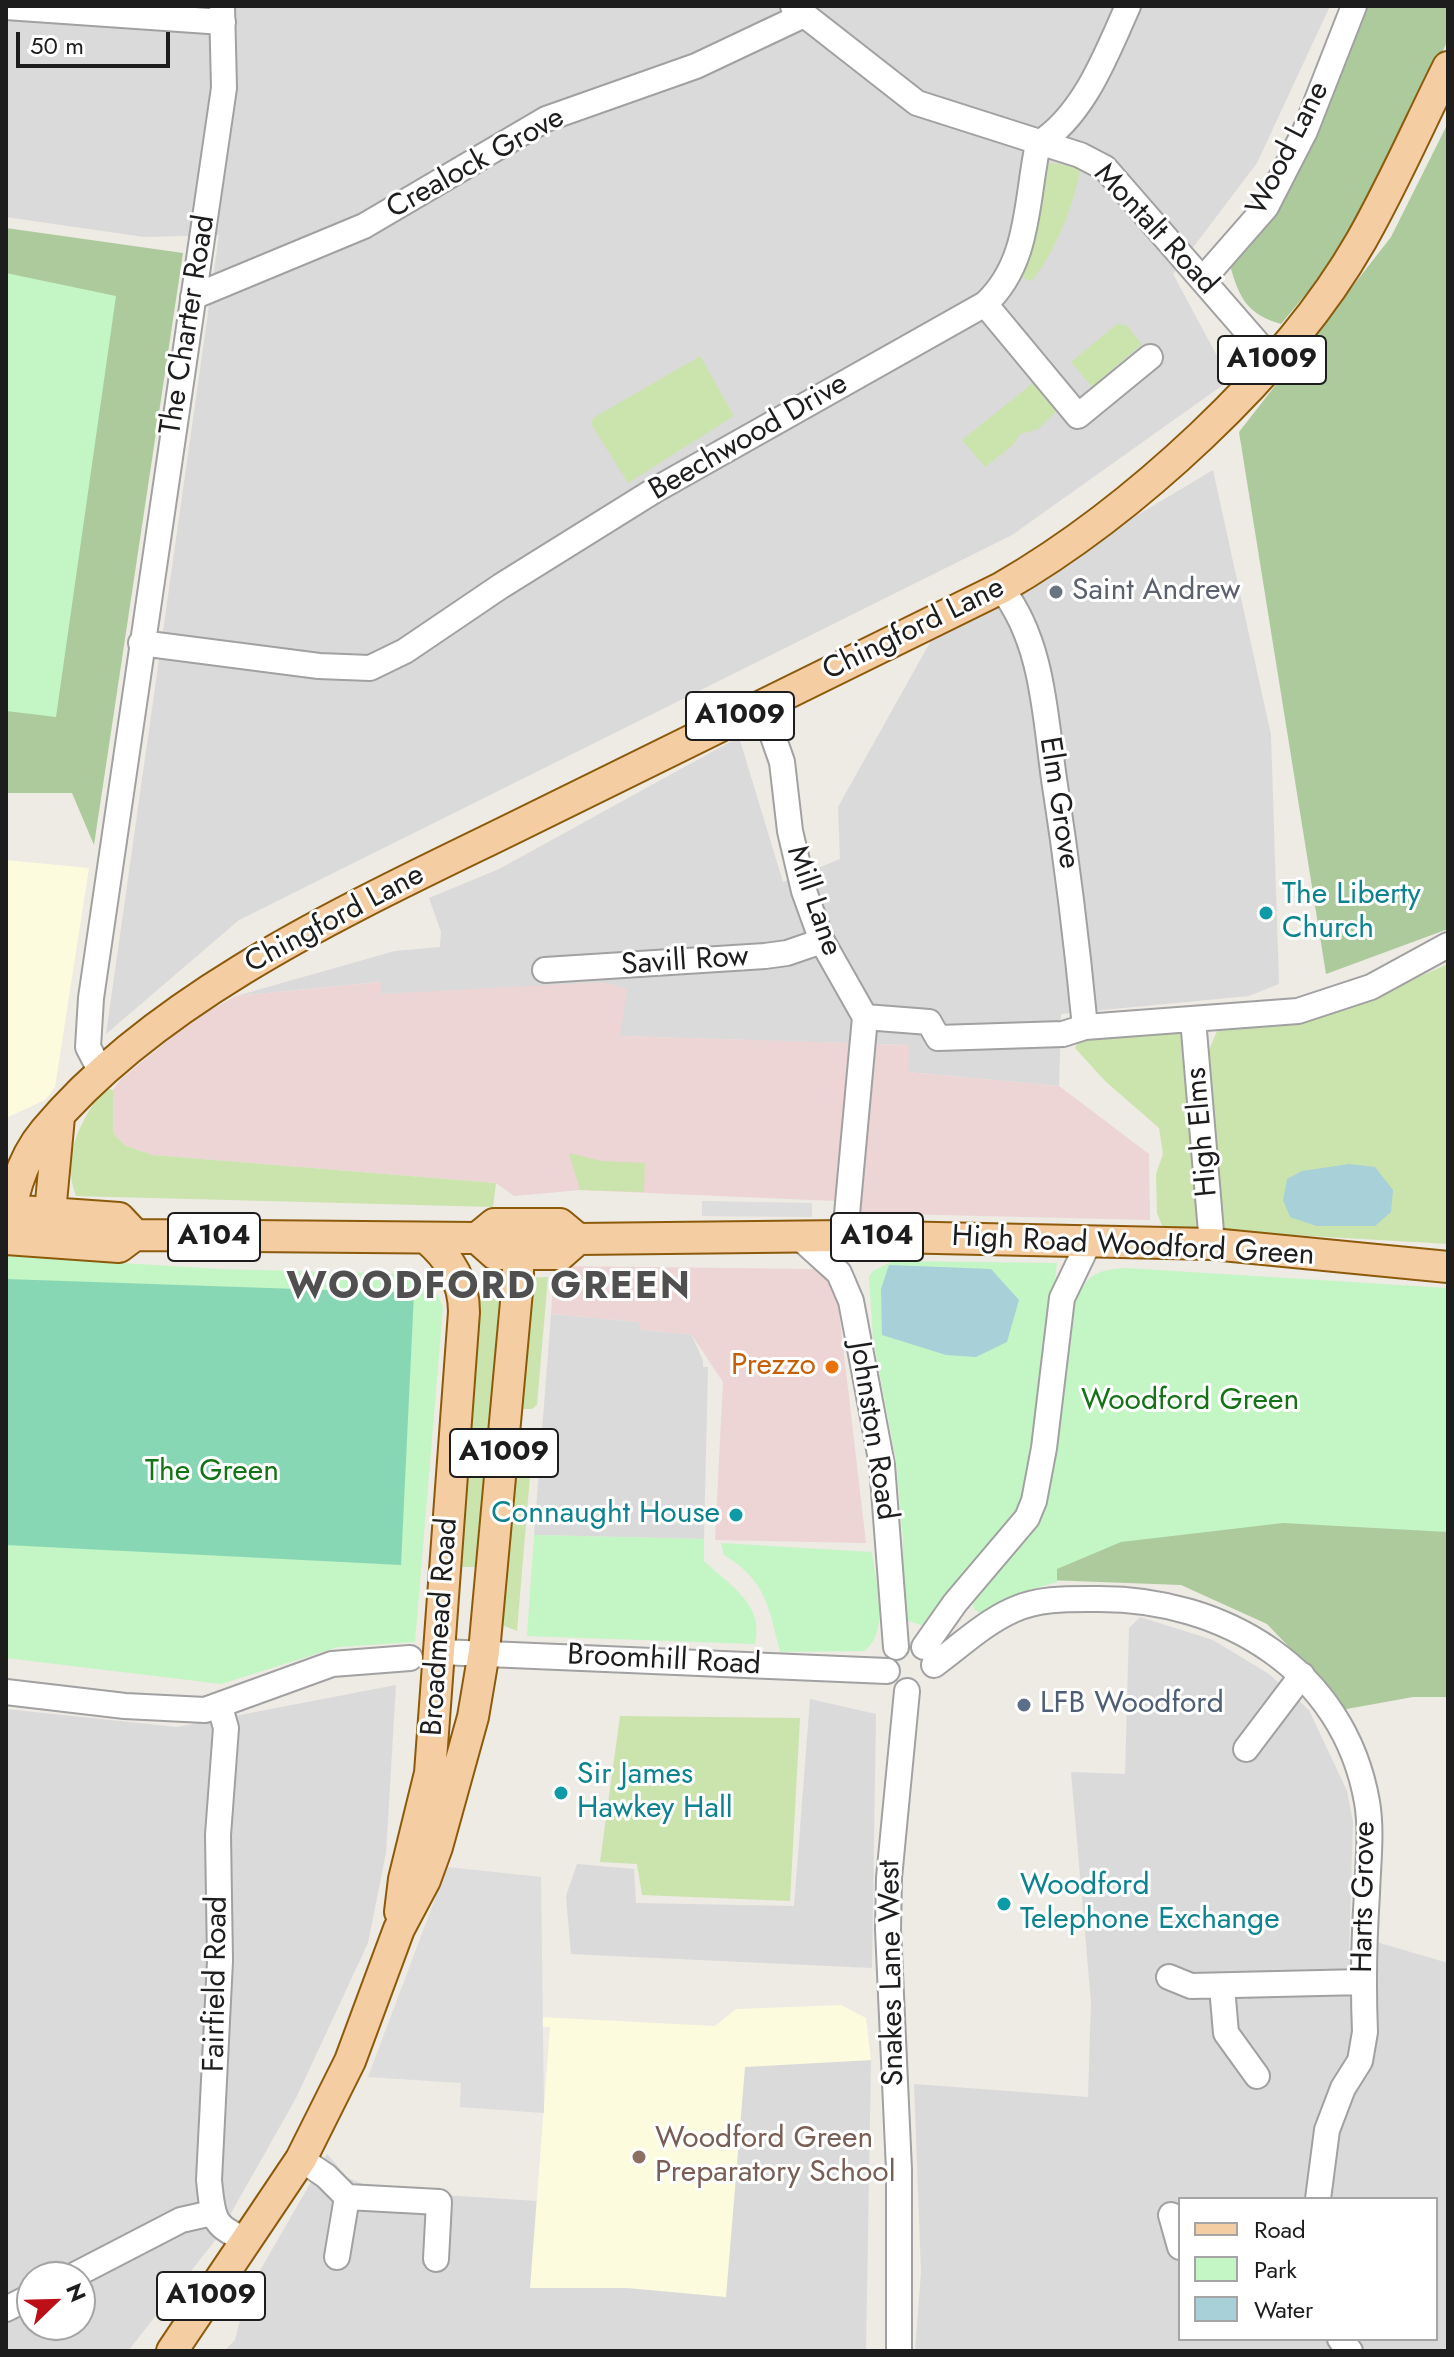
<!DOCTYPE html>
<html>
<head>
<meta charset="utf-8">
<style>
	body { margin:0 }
	#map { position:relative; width:1454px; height:2357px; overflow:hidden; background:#eeeae4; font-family:Jost,sans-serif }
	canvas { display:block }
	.frame { position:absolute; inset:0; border:8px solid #1d1d1d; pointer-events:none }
	.legend { position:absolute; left:1178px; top:2197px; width:260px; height:144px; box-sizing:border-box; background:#fff; border:2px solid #a5a5a5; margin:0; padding:10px 14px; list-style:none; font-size:24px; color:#1d1d1d }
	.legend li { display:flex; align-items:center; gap:16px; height:40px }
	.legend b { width:40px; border:2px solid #a5a5a5 }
	.north { position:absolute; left:16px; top:2261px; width:80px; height:80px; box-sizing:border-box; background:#fff; border:2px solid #a5a5a5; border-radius:50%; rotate:67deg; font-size:22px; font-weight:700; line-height:32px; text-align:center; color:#1d1d1d }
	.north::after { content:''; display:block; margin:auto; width:28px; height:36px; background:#bc0f18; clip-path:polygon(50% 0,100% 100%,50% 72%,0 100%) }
	.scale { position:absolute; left:16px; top:32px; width:154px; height:36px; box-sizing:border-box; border:4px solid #1d1d1d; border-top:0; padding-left:10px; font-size:24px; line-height:28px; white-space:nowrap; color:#1d1d1d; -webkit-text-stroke:6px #fff; paint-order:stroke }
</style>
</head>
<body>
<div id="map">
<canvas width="1454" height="2357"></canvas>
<div class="frame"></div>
<ul class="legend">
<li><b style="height:10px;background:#f5cda2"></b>Road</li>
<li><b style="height:22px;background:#c4f5c5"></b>Park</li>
<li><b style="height:22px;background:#a8d0d8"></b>Water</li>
</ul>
<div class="north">N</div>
<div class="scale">50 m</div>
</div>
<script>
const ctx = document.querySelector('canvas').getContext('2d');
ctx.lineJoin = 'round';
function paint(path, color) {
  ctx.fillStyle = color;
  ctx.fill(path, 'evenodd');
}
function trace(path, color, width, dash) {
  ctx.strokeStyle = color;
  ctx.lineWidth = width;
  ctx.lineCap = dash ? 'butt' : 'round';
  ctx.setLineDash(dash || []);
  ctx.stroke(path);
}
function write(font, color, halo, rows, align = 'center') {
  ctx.font = font + ' Jost,sans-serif';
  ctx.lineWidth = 6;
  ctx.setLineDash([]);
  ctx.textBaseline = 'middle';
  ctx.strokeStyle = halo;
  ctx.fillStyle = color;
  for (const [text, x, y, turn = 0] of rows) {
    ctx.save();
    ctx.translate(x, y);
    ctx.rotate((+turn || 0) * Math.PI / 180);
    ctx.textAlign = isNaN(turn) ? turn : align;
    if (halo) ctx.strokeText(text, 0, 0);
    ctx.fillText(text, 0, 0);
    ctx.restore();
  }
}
paint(new Path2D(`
	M6 6H1330L1257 163 1173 274 1230 380 1012 535 239 920 106 1034 219 235 144 237 6 217Z
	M1213 470 1271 735 1279 984 1249 996 1061 1014 1059 1086 908 1072V1045L619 1036 469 991 382 994 379 982 236 996 395 951 440 947 441 932 429 898 499 869 739 737 783 882 840 859 838 807 933 637Z
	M551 1314 639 1322 641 1330 691 1334 703 1360V1367H708L704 1539 534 1535Z
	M1140 1617 1213 1640 1269 1674 1309 1710 1347 1791 1353 1822 1349 1949 1373 1941 1448 1963V2351H915L921 2272 914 2084 1088 2097 1091 2002 1071 1772 1125 1774 1129 1628ZM1180 2199H1436V2339H1180Z
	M396 1685 386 1853 368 1943 296 2098 217 2238 128 2351H6V1709L177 1727ZM32 2277H80V2325H32Z
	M810 1699 876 1714 872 1968 571 1954 566 1896 577 1864 634 1869 636 1903 794 1906Z
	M871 2060 866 2351H224L235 2340 246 2295 327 2154 348 2178 381 2191 537 2201 531 2288H627L745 2066Z`), '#dbdada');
paint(new Path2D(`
	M380 982 382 994 602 982 627 989 620 1036 852 1043 836 1201 580 1190 514 1196 496 1183 153 1155 126 1146 113 1133V1090L121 1079 194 1019 236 996Z
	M871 1044 909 1045 908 1072 1059 1086 1149 1154 1150 1220 859 1213Z
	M554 1266 814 1269 836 1286 866 1543 715 1540 723 1382 691 1334 641 1330 639 1322 551 1314Z`), '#edd4d5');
paint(new Path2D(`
	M6 860 89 868 55 1087 45 1100 6 1118Z
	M841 2005 866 2018 871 2060 745 2067 726 2297 627 2288H530L550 2027H540V2017L715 2026 736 2009Z`), '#fcfbde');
paint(new Path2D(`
	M1051 163 1081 167C1072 209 1058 247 1032 281L1022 278 1036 237 1041 170Z
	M1117 324 1126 325 1142 344 1092 387 1071 362Z
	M700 356 734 416 628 483 591 424 593 418Z
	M1033 383 1055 408V413L1038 429 1020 434 1013 445 985 467 962 440Z
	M1448 964V1244L1224 1231 1209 1050 1218 1029 1246 1020 1361 1002Z
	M1172 1030 1186 1035 1203 1227 1163 1228 1157 1213 1156 1174 1163 1154 1159 1128 1105 1081 1075 1048 1082 1035Z
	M104 1088 113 1090V1133L126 1146 153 1155 496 1183 493 1207 76 1196C61 1155 81 1121 104 1088Z
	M569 1153 602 1161 645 1163 644 1192 580 1190Z
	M548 1277 537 1405 532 1409H523L519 1404 527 1278Z
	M472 1294 503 1296 478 1567H457Z
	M517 1472 530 1476 517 1631 502 1625 500 1595Z
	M620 1716 800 1718 790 1901 642 1895 637 1864 600 1862Z`), '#cbe4ad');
paint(new Path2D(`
	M1366 6H1448V40L1353 237 1281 324C1247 314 1239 298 1230 265L1278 212 1330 99Z
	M1448 123V929L1326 974 1239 432 1391 237Z
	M6 228 183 253 94 845 72 793H6Z
	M1448 1491V1697H1413L1341 1710 1312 1671 1267 1624 1181 1585 1020 1579 1050 1523Z`), '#acca9c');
paint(new Path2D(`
	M6 273 116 296 56 717 6 711Z
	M6 1256 220 1269 414 1274C431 1282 437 1290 443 1307L415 1642 338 1647 221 1684 6 1658Z
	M893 1261 1057 1263 1041 1400 1024 1500 1012 1520 927 1627 903 1619V1540L896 1460 873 1339 869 1277 873 1271Z
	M1126 1268 1448 1288V1532L1283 1523 1121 1542 1057 1569V1582L1016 1594 981 1614 974 1609 973 1603 1041 1514 1074 1303C1086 1275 1096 1270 1126 1268Z
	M534 1535 704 1539V1561C729 1585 765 1604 755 1644L527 1636Z
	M721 1543 872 1552C875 1581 891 1632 864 1651L780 1652C769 1608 766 1580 724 1555Z`), '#c4f5c5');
paint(new Path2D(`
	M6 1279 414 1293 401 1565 6 1545Z`), '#88d7b4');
paint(new Path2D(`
	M702 1201 812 1203V1217L702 1216Z
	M447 1867 541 1877 544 2113 460 2107 461 2083 368 2077Z`), '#ddd');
paint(new Path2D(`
	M1349 1164 1375 1167 1393 1190 1391 1212 1375 1226H1316L1290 1217 1283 1200 1287 1179 1302 1171Z
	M889 1265 991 1269 1019 1300 1007 1342 976 1357 946 1355 882 1335 881 1289Z`), '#a8d0d8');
const minor = new Path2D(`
	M793 6 917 103 1080 155 1105 168 1272 360
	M6 7 223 22
	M1038 144C1084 115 1106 55 1128 6
	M1203 279 1266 207 1305 131 1354 6
	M193 297 364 226 546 119 696 66 804 15
	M985 304 1078 416 1150 357
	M1001 588C1043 641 1045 715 1054 779 1067 862 1077 944 1085 1027
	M141 643 319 666 370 668 405 651 501 586 655 490 985 304C1030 263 1026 200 1038 144
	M762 705 782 762 790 831 804 891 822 941 865 1017 845 1236
	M545 970 765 956 787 953 822 941
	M865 1017 929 1022 938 1038 1063 1034 1085 1027 1298 1011 1371 987 1448 945
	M1193 1019 1212 1244
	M102 1074 88 1047 91 998 224 88 222 6
	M798 1236 839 1273 851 1301 882 1465 896 1647
	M924 1647 955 1603 1027 1518 1034 1501 1044 1448 1062 1298 1089 1242
	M441 1652 887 1671
	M934 1665C960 1646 984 1623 1013 1610 1039 1598 1069 1599 1097 1599 1224 1598 1344 1670 1367 1802 1372 1831 1368 1863 1367 1893 1364 1939 1363 1985 1365 2032L1360 2061 1343 2088 1327 2130 1318 2199
	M6 1692 125 1706 205 1710 332 1664 410 1658
	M220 1707 226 1728 218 1835 220 1961 209 2180C213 2216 211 2228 249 2240
	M1246 1749 1302 1675
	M1169 1977 1191 1986 1363 1982
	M1222 1987 1226 2033 1257 2076
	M301 2159 326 2176 347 2197
	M1171 2215 1180 2247
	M337 2257 347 2197 439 2202 436 2259
	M71 2277 181 2220 212 2213
	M6 2309 32 2296
	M1340 2339 1350 2351
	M899 2351V2170L888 1929 889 1878 907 1691`);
const major = new Path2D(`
	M6 1210 119 1218 135 1235
	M48 1234 59 1117
	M477 1238 495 1254H561L578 1239
	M6 1239C11 1201 19 1162 45 1131 165 987 373 898 538 816 692 740 846 664 1001 588 1131 513 1286 372 1361 241 1393 185 1419 125 1448 67
	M6 1239 119 1247 135 1235 477 1238 494 1224H560L578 1239 845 1236 1212 1244 1448 1267
	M400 1912 404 1879 430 1773 464 1312C464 1281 449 1257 426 1238
	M172 2351 301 2159 350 2061 399 1929 425 1880 437 1847 473 1717 484 1652 518 1280V1254`);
trace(minor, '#a1a1a1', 28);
trace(major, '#8c5a0b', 34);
trace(minor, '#fff', 24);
trace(major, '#f5cda2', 30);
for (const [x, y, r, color] of [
	[1056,592,8,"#6b7280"],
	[1266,913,8,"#0f9aa8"],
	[832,1367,8,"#e8710a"],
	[736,1515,8,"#0f9aa8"],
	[1024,1705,8,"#5c6f8a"],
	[561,1793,8,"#0f9aa8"],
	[1004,1904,8,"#0f9aa8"],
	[639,2157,8,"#8d6e63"]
]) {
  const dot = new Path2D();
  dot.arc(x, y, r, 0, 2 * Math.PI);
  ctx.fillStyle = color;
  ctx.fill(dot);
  trace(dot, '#fff', 3);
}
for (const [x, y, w] of [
	[1272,360,108],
	[740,716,108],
	[214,1237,92],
	[877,1237,92],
	[504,1453,108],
	[211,2296,108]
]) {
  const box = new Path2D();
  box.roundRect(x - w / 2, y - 24, w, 48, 6);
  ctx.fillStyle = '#fff';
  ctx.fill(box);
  trace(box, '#1d1d1d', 2);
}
write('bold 28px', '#1d1d1d', null, [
	["A1009",1272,360],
	["A1009",740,716],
	["A104",214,1237],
	["A104",877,1237],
	["A1009",504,1453],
	["A1009",211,2296]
]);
write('30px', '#1d1d1d', '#fff', [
	["Wood Lane",1289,149,-63],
	["Crealock Grove",476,164,-29],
	["Montalt Road",1155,230,47],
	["The Charter Road",189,325,-81],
	["Beechwood Drive",749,438,-30],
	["Chingford Lane",914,630,-26],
	["Elm Grove",1058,803,81],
	["Mill Lane",813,901,71],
	["Chingford Lane",335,920,-28],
	["Savill Row",685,962,-4],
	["High Elms",1203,1132,-95],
	["High Road Woodford Green",1133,1247,3],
	["Johnston Road",872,1431,81],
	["Broadmead Road",441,1627,-86],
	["Broomhill Road",664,1661,3],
	["Harts Grove",1365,1897,-89],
	["Snakes Lane West",893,1973,-91],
	["Fairfield Road",217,1984,-89]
]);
write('30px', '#5b616d', '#fff', [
	["Saint Andrew",1072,592]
], 'left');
write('30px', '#0d838f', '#fff', [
	["The Liberty",1282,896],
	["Church",1282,930],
	["Connaught House",720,1515,"right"],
	["Sir James",577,1776],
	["Hawkey Hall",577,1810],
	["Woodford",1020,1887],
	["Telephone Exchange",1020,1921]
], 'left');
write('30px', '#c56008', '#fff', [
	["Prezzo",816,1367]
], 'right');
write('30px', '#147316', '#fff', [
	["Woodford Green",1190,1402],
	["The Green",212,1473]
]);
write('30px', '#4e5e75', '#fff', [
	["LFB Woodford",1040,1705]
], 'left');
write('30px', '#785e54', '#fff', [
	["Woodford Green",655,2140],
	["Preparatory School",655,2174]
], 'left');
ctx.letterSpacing = '2px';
write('bold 38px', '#505050', '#fff', [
	["WOODFORD GREEN",489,1289]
]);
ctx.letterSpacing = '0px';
</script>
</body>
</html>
